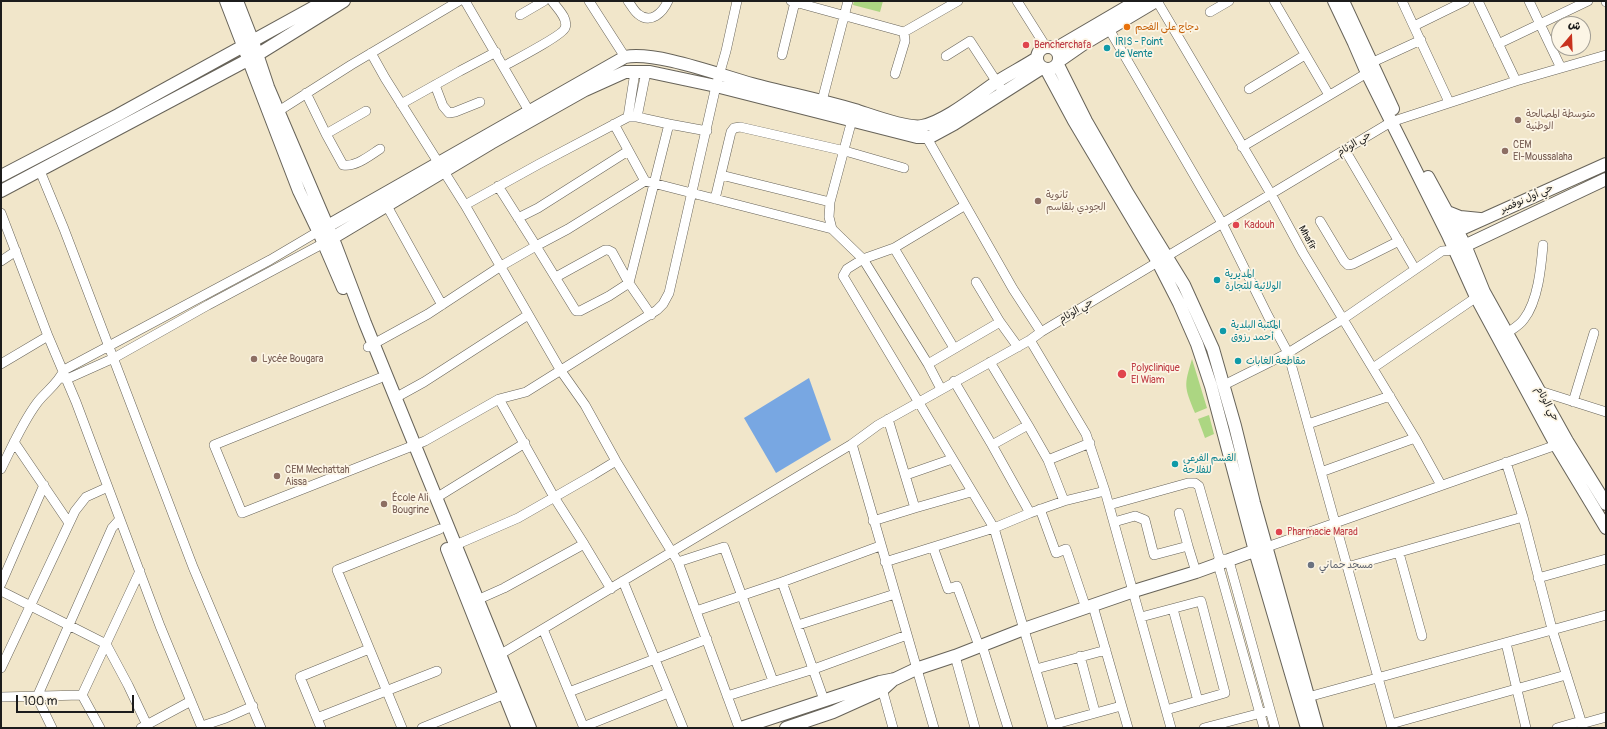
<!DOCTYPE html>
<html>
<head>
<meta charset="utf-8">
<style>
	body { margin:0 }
	#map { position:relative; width:1607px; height:729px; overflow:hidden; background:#f1e6ca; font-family:Pangolin,"Playpen Sans Arabic",sans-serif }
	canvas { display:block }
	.frame { position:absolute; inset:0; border:2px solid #1c1c1c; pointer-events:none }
	.north { position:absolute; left:1551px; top:16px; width:40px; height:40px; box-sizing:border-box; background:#fcf5e5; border:1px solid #a29e95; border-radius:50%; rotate:19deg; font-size:11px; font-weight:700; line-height:16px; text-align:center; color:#1c1c1c }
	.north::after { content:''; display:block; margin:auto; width:14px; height:18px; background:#c8321e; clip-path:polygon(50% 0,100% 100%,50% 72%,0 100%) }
	.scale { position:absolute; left:16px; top:695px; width:118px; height:18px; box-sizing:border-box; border:2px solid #1c1c1c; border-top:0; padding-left:5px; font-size:12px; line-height:14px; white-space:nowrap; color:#1c1c1c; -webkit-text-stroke:3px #fcf5e5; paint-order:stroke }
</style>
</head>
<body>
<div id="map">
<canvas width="1607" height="729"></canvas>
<div class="frame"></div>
<div class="north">ش</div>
<div class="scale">100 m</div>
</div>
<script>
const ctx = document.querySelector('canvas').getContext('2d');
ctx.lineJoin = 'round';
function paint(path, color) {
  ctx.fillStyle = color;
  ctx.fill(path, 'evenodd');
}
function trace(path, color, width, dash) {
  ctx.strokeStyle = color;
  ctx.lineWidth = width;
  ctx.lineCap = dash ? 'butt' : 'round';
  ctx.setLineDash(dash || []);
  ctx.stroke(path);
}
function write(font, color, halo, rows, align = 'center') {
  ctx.font = font + ' Pangolin,"Playpen Sans Arabic",sans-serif';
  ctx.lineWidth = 3.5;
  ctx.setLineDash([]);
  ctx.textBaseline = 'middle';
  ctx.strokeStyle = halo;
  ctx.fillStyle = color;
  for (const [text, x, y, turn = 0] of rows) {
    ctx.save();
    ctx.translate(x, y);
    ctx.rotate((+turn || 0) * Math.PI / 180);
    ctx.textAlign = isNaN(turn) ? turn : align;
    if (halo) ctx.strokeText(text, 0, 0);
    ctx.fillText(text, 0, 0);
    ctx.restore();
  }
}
paint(new Path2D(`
	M854 1H883L880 12 853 5Z
	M1192 359 1207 408 1195 413C1184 386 1184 386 1192 359Z
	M1209 415 1214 434 1205 438 1198 419Z`), '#acd682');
paint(new Path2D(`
	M809 378 831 440 776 473 744 418Z`), '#78a7e2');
const street = new Path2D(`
	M465 1 529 111
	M589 1 625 57
	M628 1C631 5 634 11 638 14 651 25 663 12 668 1
	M791 1 904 32 905 41 895 74
	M1017 1 1046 47
	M1157 1 1271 194 1303 253 1415 438 1441 485
	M1274 1 1329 95
	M1402 1 1449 102
	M1529 1 1561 68
	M1606 1V2
	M1210 12 1229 1
	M520 15 544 1
	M1414 26 1465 1
	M1109 29 1222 223 1268 316 1288 353 1392 728
	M904 32 958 1
	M1498 44 1588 1
	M371 53 385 78 465 205 561 371 585 405 616 461 678 562 739 728
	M782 55 795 2
	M946 56 970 41 1000 87
	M1373 62 1421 40
	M504 66C513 61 563 35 565 28 569 19 557 8 552 1
	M1516 81 1606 55
	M435 85 443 106 449 113 455 112 480 102
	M1249 89 1305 55
	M306 93 326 134 343 165C356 167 369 156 380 149
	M822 101 848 1
	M401 104 460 71 496 52
	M274 114 351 65 459 1
	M628 117 635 72
	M637 117 646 72
	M614 124 645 181
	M326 134 366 111
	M927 138 1013 289 1041 332
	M1242 147 1367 73
	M1345 150 1415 269
	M40 171 64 229 193 567 261 728
	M721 175 830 202
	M498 186 536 246 568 229 645 181 832 229 863 259 928 364 941 389
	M715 199 731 132 734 128 740 127 845 151 904 168
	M465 205 539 164 628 117H637L669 124
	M387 206 442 305
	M964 206 894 248 863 259 847 269 843 276 994 528 1030 513
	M1 213 48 336 76 402 160 626 202 728
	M518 218 538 208 628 151
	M1320 221 1344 261 1348 265 1353 264 1399 241
	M832 229 829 217 830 202 853 116
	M894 248 954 348
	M1 261 16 251
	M976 282 1000 322
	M651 315 629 283 669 124 707 131
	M1507 333C1513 329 1520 325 1524 319 1538 301 1541 268 1543 245
	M368 347 428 314 501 266 536 246 576 311H580L609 296 629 283 612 252 608 250H605L556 277
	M990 362 1028 425 992 445 1030 513 1064 501 1105 491 1086 434 1030 340
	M1 364 48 336
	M928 364 1000 322 1018 347
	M1373 368 1481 294
	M62 378 67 379 114 358 208 305 324 243
	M380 378 214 445 242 513 425 441 499 399 526 392 657 310 663 304 669 293 716 86 726 51 737 1
	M954 381 992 445
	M1224 385 1288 353 1343 319 1442 251 1455 250
	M1540 391 1606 412
	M395 398 424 382 528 315
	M499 399 554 497 584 544 611 589
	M1573 402 1594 333
	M888 419 915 508 971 492
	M1308 424 1390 396
	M1028 425 1048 460 1064 501
	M14 442 69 523
	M1048 460 1090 443
	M1506 462 1523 517 1552 629 1581 721 1582 728
	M1 469C12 447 22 423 37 403 45 392 58 384 64 370L270 260 319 231
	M1321 472 1415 438
	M906 475 952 459
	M1105 491 1171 728
	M436 498 525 443
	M1109 505 1188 483H1195L1199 486 1219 557 1218 564 1264 728
	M1040 509 1056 553 1066 549 1086 608
	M1179 513 1188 546
	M873 521 915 508
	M1114 522 1135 516 1145 520 1154 555 1188 546 1196 572
	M451 547 518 518 593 475 616 461
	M933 547 948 589 957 586 979 646
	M1267 547 1562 443
	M1399 553 1422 636
	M1224 559 1229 561 1275 728
	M678 562 724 547 773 681
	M885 562 994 528 1053 728
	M1347 567 1523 517
	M1538 578 1606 559
	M623 581 683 728
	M782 582 824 700
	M1 584 44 485
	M1 591 106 644 128 685 147 725
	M477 600 504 588 584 544
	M1093 606 1128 728
	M1173 609 1198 701
	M696 611 782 582 880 546
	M1141 617 1201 601 1225 693 1166 710
	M798 625 895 594
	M543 629 584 728
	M1506 643 1526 728
	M982 645 1008 728
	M955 656 975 728
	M1080 656 1095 712
	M496 657 852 444
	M1 668 75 511 86 497 108 487
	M1036 669 1106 650
	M881 685 893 728
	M569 692 707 639
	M82 695 140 571
	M82 695 100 728
	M727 696 814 669 907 635
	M1 697 82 695
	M1308 697 1606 615
	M317 718 437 671
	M1391 724 1566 675
	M1581 724 1606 717
	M1052 725 1121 706
	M202 726 226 718 253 706
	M583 727 668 693
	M52 728 37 697 112 528 120 519
	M141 728 191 701
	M321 728 300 677 369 649
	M402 728 337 570 440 529
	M422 728 505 694
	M934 728 852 444 878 425 1030 340 1041 332 1391 122 1516 81 1478 1
	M1204 728 1265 712
	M1557 728 1581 721`);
const secondary = new Path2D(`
	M226 1 299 191 321 237 343 288
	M237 1 253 42 268 87 335 244 365 323 530 728
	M1334 1 1354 43 1367 73 1448 235 1476 297 1556 445 1606 528
	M1343 1 1393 109
	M1037 58a11 11 0 1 1 22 0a11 11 0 1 1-22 0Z
	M1055 49 1137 1
	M1059 61 1082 45 1156 1
	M1058 65 1086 121 1128 194 1184 285 1213 349 1235 426 1254 503 1317 728
	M1046 69 1074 121 1158 262 1179 303 1197 344 1211 386 1255 551 1307 728
	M1 176 118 115 325 1
	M1428 177 1465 245 1484 292 1567 441 1606 504
	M1 191 257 55 344 1
	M1445 211 1460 217 1480 219
	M319 231 625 57C656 51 719 75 752 84 786 93 821 100 855 110 871 115 907 129 922 126 944 122 976 96 995 83 1009 74 1023 67 1037 58
	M1450 234 1606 164
	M324 243 491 143 585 90 625 72H650L716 86 917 137H930L954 124 1042 68
	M1458 249 1606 179
	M447 549 518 728
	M741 728 880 682 895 679 916 669 955 656 1024 629 1134 591 1196 572 1262 548
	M786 728 833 712 882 690 894 679`);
trace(street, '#676359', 10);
trace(secondary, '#676359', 14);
trace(street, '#fff', 9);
trace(secondary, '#fff', 12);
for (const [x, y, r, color] of [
	[1127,27,4,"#e8710a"],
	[1026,45,4,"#e0444e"],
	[1107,48,4,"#0f9aa8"],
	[1518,120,4,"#8d6e63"],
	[1505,151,4,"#8d6e63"],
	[1038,201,4,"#8d6e63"],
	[1236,225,4,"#e0444e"],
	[1217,280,4,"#0f9aa8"],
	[1223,331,4,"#0f9aa8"],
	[254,359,4,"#8d6e63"],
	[1238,361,4,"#0f9aa8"],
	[1122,374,5,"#e0444e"],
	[1175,464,4,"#0f9aa8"],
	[277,476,4,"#8d6e63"],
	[384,504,4,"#8d6e63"],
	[1279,532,4,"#e0444e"],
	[1311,565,4,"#6b7280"]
]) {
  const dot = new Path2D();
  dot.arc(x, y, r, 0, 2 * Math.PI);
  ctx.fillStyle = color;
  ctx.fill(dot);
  trace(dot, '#fcf5e5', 1.5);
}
write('10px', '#c56008', '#fcf5e5', [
	["دجاج على الفحم",1135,27]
], 'left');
write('10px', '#0d838f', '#fcf5e5', [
	["IRIS - Point",1115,42],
	["de Vente",1115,54],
	["المديرية",1225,274],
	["الولائية للتجارة",1225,286],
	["المكتبة البلدية",1231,325],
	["أحمد رزوق",1231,337],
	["مقاطعة الغابات",1246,361],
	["القسم الفرعي",1183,458],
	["للفلاحة",1183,470]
], 'left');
write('10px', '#be3a42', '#fcf5e5', [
	["Bencherchafa",1034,45],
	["Kadouh",1244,225],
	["Polyclinique",1131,368],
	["El Wiam",1131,380],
	["Pharmacie Marad",1287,532]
], 'left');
write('10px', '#785e54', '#fcf5e5', [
	["متوسطة المصالحة",1526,114],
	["الوطنية",1526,126],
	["CEM",1513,145],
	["El-Moussalaha",1513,157],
	["ثانوية",1046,195],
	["الجودي بلقاسم",1046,207],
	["Lycée Bougara",262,359],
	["CEM Mechattah",285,470],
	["Aissa",285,482],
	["École Ali",392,498],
	["Bougrine",392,510]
], 'left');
write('10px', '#1c1c1c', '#fcf5e5', [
	["حي الوئام",1354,144,-32],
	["حي أول نوفمبر",1527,199,-24],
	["Mhafir",1307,238,61],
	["حي الوئام",1076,311,-31],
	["حي الوئام",1547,404,61]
]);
write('10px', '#5b616d', '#fcf5e5', [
	["مسجد حماني",1319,565]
], 'left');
</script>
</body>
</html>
